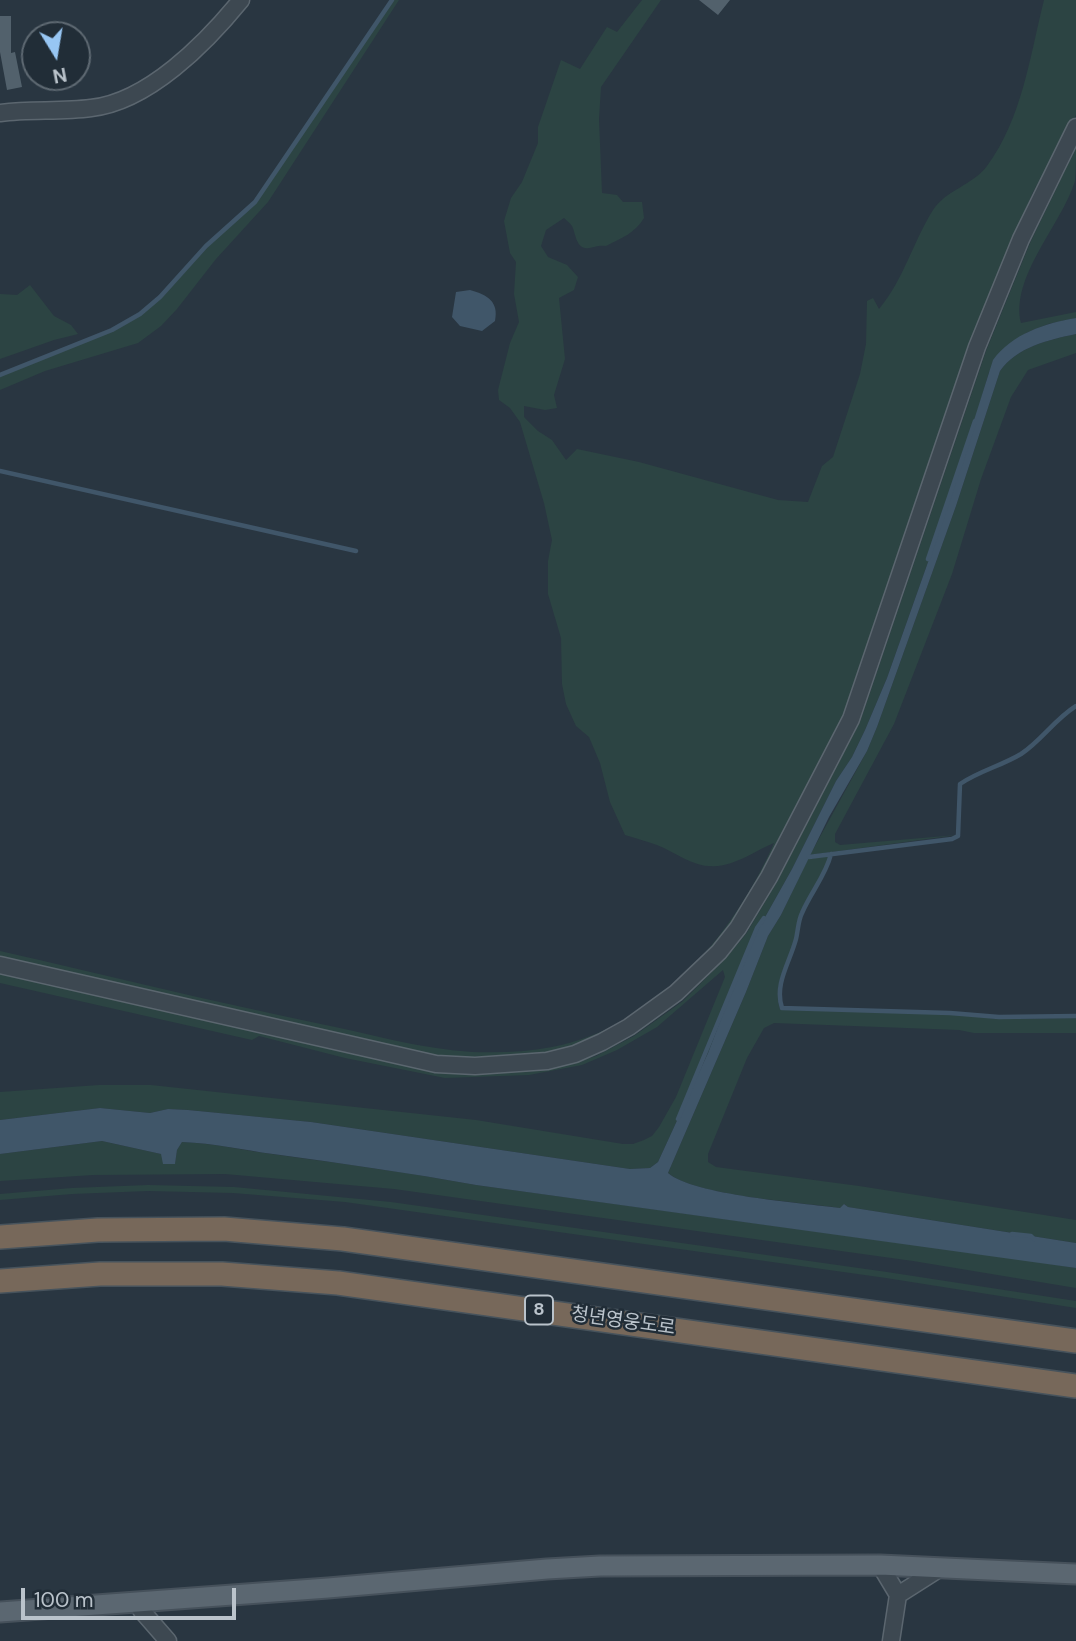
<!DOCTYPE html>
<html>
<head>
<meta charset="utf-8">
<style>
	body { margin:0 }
	#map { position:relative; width:1076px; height:1641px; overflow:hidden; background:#293641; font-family:"DM Sans",sans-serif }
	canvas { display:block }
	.north { position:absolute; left:21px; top:21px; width:70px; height:70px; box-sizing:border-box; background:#212d37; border:2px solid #5e6972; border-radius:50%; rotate:169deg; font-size:19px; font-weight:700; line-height:28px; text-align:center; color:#bac3cb }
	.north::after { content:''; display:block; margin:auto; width:24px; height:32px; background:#97c6f3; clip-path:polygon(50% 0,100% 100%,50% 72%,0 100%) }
	.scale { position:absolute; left:21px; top:1588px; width:215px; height:32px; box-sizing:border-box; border:4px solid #bac3cb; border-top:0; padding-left:9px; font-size:21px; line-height:24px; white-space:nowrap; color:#bac3cb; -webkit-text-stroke:5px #212d37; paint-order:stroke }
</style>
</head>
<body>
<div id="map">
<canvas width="1076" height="1641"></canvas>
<div class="north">N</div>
<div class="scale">100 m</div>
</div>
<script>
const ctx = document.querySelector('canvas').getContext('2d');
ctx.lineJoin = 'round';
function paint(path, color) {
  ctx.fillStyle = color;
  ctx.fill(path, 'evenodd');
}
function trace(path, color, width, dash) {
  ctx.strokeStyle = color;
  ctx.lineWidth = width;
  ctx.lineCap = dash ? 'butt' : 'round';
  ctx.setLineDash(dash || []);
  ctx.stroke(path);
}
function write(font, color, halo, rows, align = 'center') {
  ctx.font = font + ' "DM Sans","Noto Sans KR",sans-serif';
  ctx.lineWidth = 5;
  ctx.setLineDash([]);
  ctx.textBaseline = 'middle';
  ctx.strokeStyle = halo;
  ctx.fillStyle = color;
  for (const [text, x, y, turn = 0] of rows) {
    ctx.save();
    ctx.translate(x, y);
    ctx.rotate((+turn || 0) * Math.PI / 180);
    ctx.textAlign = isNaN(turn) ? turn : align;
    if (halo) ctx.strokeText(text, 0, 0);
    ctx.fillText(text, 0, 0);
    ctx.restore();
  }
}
paint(new Path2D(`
	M393 0H399L268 202 216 259 177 309 161 326 138 343 45 371 0 390V376L4 374 113 331 141 315 161 298 219 235 256 203Z
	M642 0H661L601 87 599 119 602 193 617 195 623 202H642L644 218C635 233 622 238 606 246 598 245 596 247 589 248 576 250 576 234 572 226 571 224 566 220 564 218L546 230 541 246 548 257 567 265 578 277 574 290 559 298 565 359 554 395 557 408 545 410 524 406V417L538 431 552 440 566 460 577 449 639 462 778 500 808 502 822 466 833 457 860 374 866 344 867 301 873 298 879 309C904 279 913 242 933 210 946 190 973 185 987 166 1022 119 1030 56 1044 0H1076V115L1033 192 984 310 849 712 771 866 709 958 634 1019 577 1046 546 1053 453 1058 420 1053 0 959V951C105 975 210 1001 316 1023 367 1033 420 1049 472 1052 498 1053 526 1052 552 1047 656 1027 733 936 774 843 757 850 742 861 724 865 697 871 679 854 657 845 646 841 635 838 625 835L610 802 600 763 589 737 576 726 566 704 562 684 561 638 548 594V561L552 540 544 503 520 422 510 408 499 400 498 390 510 343 519 322 514 294 516 262 510 253 504 221 511 198 522 182 538 143V127L561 60 580 69 607 27 617 32Z
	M1076 148C1076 159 1076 171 1075 181 1062 224 1010 277 1021 323L1076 312V318L1048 324 1026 333 989 372 970 437 939 531 887 678 865 730 852 757 836 781 792 869 750 944 708 1053 658 1162 650 1168 630 1169 311 1122 188 1110 168 1109 150 1113 100 1108 0 1120V1092L99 1085H151L476 1120 623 1144H633L644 1140 652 1136 659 1127 676 1097 725 977 723 970 657 1027 617 1050 582 1065 529 1075 445 1078 345 1058 259 1036 252 1040 0 983V973L398 1064 457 1073 522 1071 567 1065 596 1056 634 1036 683 1001 726 958 746 934 777 882 860 722 986 351 1030 243Z
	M30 285 54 316 71 325 78 334 54 340 0 359V294L17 295Z
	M1076 334V353L1028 370 1011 397 981 479 952 574 894 724 835 834V842L840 845 957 835 810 855 867 751 877 727 956 506 1000 371C1017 347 1048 340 1076 334Z
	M829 856C825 877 807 894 800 914 796 923 796 932 794 941 787 964 773 985 780 1009L950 1014 999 1019 1076 1018V1033H974L959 1030 774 1023 764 1028 747 1058 708 1154V1162L716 1167 859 1186 1076 1220V1243L848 1207 844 1204 840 1208C801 1202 695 1196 668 1173L746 992 768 936 781 915 808 859Z
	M102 1141 161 1154 175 1163 177 1150 182 1142C215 1143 246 1151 279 1155 345 1164 411 1173 476 1185L1032 1261 1076 1268V1288L913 1261 394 1189 225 1174 93 1175 0 1181V1154Z
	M148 1185 234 1187 391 1202 887 1272 1076 1301V1308L886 1278 345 1202 233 1193 148 1191 72 1194 0 1200V1194L72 1188Z`), '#2c4443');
paint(new Path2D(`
	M470 290C488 295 499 302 495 321L482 331 460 326 452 317 456 292Z
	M1076 318V334C1048 340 1017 347 1000 371L956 506 877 727 867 751 829 817 781 915 768 936 746 992 668 1173C693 1195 802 1203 840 1208L844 1204 848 1207 1076 1243V1268L476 1185C409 1173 341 1163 273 1154 243 1150 214 1143 182 1142L177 1150 175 1164H163L161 1154 102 1141 0 1154V1120L100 1108 150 1113 168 1109 188 1110 311 1122 630 1169 650 1168 658 1162 708 1053 750 944 792 869 836 781 852 757 865 730 887 678 939 531 993 360C1012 334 1045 323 1076 318Z`), '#405669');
trace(new Path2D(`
	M0 375 112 330 140 314 160 297 206 246 255 202 392 0
	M0 471 356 551
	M928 559 975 421
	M831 854C826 875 811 892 802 913 798 921 798 931 796 939 790 962 774 984 782 1008L950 1013 999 1017 1076 1016
	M809 857 952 839 958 836 960 784C979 771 1001 766 1021 754 1041 741 1055 719 1076 706
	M678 1119 757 928 764 918
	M1012 1234 1031 1236 1034 1239`), '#405669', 4.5);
paint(new Path2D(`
	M699 0H730L718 15Z
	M0 16H11V53L15 52 22 87 7 90 0 52Z`), '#52616c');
const minor = new Path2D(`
	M0 113C30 109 61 112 91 108 148 102 206 43 241 0
	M0 965 436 1064 475 1066 547 1061 575 1054 602 1042 629 1027 676 993 719 952 738 928 769 877 851 719 977 347 1021 239 1076 127
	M880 1565 898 1595
	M140 1603 141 1610 168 1641
	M891 1641 898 1595 942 1567`);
const major = new Path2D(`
	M0 1612 328 1588 547 1569 600 1566 880 1565 1076 1574`);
const highway = new Path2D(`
	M0 1237 98 1230 224 1229 343 1239 1076 1341
	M0 1281 100 1274H222L338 1283 1076 1386`);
trace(minor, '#5b666f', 19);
trace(major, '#46515b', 23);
trace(highway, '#47535c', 26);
trace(minor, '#3d4851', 16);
trace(major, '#5b6771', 19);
trace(highway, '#77685a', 23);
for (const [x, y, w] of [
	[539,1310,28]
]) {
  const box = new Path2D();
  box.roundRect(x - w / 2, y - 14.5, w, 29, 5);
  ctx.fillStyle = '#212d37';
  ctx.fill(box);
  trace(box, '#bac3cb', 2);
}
write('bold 18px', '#bac3cb', null, [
	["8",539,1310]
]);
write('19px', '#bac3cb', '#212d37', [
	["청년영웅도로",623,1322,8]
]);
</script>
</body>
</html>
